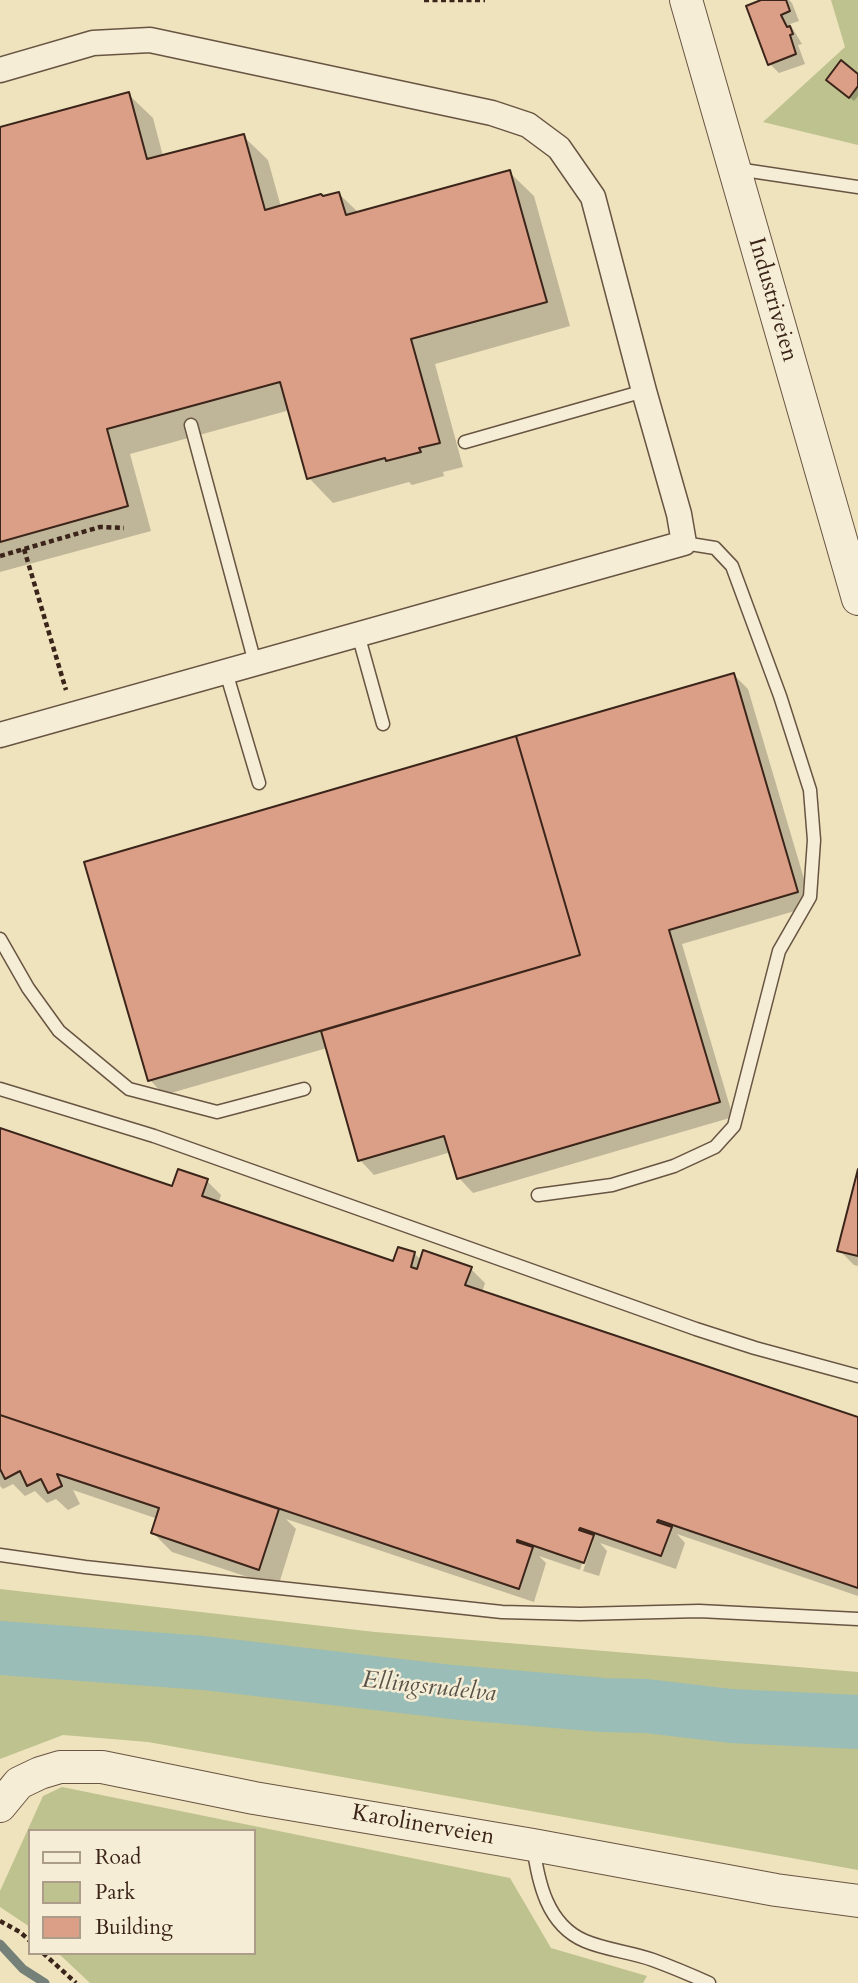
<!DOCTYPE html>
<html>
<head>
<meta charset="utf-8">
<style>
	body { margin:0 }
	#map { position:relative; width:858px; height:1983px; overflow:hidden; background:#efe3be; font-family:Cardo,serif }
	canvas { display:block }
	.legend { position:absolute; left:28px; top:1829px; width:228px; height:126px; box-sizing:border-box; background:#f5edd5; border:2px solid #ab9d8a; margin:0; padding:9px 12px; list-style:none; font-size:21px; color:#3b2419 }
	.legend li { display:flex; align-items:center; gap:14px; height:35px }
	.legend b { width:35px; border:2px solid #ab9d8a }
</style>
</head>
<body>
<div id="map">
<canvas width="858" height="1983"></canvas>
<ul class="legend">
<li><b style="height:9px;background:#f5edd5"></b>Road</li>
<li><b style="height:19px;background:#bec28e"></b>Park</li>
<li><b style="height:19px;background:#da9f86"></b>Building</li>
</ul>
</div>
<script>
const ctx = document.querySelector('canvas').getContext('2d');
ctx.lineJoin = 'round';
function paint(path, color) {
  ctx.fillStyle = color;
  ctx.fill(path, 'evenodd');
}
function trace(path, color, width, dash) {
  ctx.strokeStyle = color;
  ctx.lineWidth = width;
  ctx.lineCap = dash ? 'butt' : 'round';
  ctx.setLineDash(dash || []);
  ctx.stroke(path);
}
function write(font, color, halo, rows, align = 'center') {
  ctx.font = font + ' Cardo,serif';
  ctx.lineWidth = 5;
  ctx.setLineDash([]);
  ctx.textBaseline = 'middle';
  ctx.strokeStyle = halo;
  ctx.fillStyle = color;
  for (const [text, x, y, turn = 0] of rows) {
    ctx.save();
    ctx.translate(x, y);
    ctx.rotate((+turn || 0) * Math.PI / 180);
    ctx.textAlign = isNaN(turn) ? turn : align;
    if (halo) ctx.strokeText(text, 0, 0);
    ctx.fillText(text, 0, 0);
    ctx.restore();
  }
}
paint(new Path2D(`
	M831 0H858V145L763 122 845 47Z
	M0 1589 375 1632 858 1672V1870L148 1742 63 1735 0 1759Z
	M62 1787 510 1878 551 1948 647 1976 643 1983H90L58 1953H254V1831H30V1927L0 1907V1891L43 1796Z`), '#bec28e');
paint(new Path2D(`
	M766 0H789L792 3 799 21 790 24 802 44 798 45 805 64 779 73 770 64Z
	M858 76V96L854 101 832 84Z
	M128 94 153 118 163 156 243 136 268 160 281 207 339 194 359 213 509 172 534 196 570 326 435 364 463 467 443 472 444 476 412 485 409 482 333 503 309 478 290 410 130 454 151 531 0 572V129Z
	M734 675 748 689 812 906 682 944 733 1117 473 1193 459 1178 451 1152 374 1175 360 1160 327 1048 164 1095 150 1080Z
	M0 1130 173 1188 207 1181 221 1195 218 1204 394 1263 399 1249 415 1254 422 1261 471 1269 485 1283 482 1293 858 1419V1596L677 1534 685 1543 676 1569 600 1543 607 1551 599 1576 583 1571 593 1541 590 1539 580 1570 539 1556 546 1563 534 1602 286 1519 296 1529 278 1587 172 1552 153 1533 158 1519 73 1490 80 1504 68 1510 56 1499 47 1503 35 1491 25 1496 13 1484 3 1489 0 1486Z
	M858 1176V1266L854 1265 839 1250Z`), '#0003');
trace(new Path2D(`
	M0 1944 23 1969 45 1983`), '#748078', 9);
trace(new Path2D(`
	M0 1648 204 1663 452 1692 603 1705 646 1706 731 1716 858 1722`), '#9abdb7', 54);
const building = new Path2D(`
	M761 0H786L790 11 781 15 787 27 790 26 793 34 790 35 796 54 768 65 746 6Z
	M841 60 858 74V86L849 98 826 80Z
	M129 92 147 159 244 134 265 210 321 194 323 196 339 192 346 215 510 170 547 302 411 339 440 443 419 448 421 452 386 461 385 458 307 479 280 382 107 429 128 506 0 542V127Z
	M734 673 798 892 669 930 720 1102 457 1179 444 1136 358 1161 321 1031 580 955 516 736Z
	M516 736 580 955 148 1081 84 862Z
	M0 1128 172 1186 178 1169 208 1179 202 1196 393 1261 398 1247 415 1252 411 1267 417 1269 423 1250 472 1267 465 1285 858 1417V1588L658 1520 657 1522 672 1527 661 1556 580 1528 579 1530 594 1535 584 1563 517 1540V1542L533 1547 519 1589 0 1415Z
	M858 1169V1256L837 1251Z
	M0 1415 279 1509 259 1570 151 1533 159 1508 57 1474 62 1486 48 1493 41 1479 27 1486 20 1471 5 1479 0 1469Z`);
paint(building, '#da9f86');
trace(building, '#3b2419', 2);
const service = new Path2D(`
	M737 169 858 187
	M191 425 255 663
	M465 442 644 391
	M358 634 383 724
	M226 672 259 783
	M0 939 28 988 59 1031 129 1089 217 1112 304 1089
	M0 1089 154 1136 696 1329 755 1348 858 1376
	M538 1195 612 1185 674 1166 715 1147 734 1126 779 951 810 897 814 840 810 790 780 696 732 566 715 548 684 543
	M0 1555 85 1567 502 1612 580 1614 699 1611 858 1619
	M533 1845C538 1882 547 1925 585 1941 606 1950 631 1952 653 1960 672 1967 691 1975 709 1983`);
const minor = new Path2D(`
	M0 70 93 43 150 40 492 113 528 125 559 148 593 197 644 391 679 514 684 543 0 735`);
const tertiary = new Path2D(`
	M686 0 858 599
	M0 1806 19 1783 40 1773 60 1767H102L254 1798 533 1845 776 1890 858 1901`);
trace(service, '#685442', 15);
trace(minor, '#685442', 27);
trace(tertiary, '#685442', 34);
trace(new Path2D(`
	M424 0H485
	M24 549 66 690
	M0 556 100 527 124 528
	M0 1921 20 1932 30 1941
	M43 1953 76 1983`), '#3b2419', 4.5, [5, 3.5]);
trace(service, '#f5edd5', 12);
trace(minor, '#f5edd5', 24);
trace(tertiary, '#f5edd5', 32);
write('23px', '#3b2419', '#f5edd5', [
	["Industriveien",772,300,74],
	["Karolinerveien",423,1826,10]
]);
write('italic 24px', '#585248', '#f5edd5', [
	["Ellingsrudelva",429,1688,6]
]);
</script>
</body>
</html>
